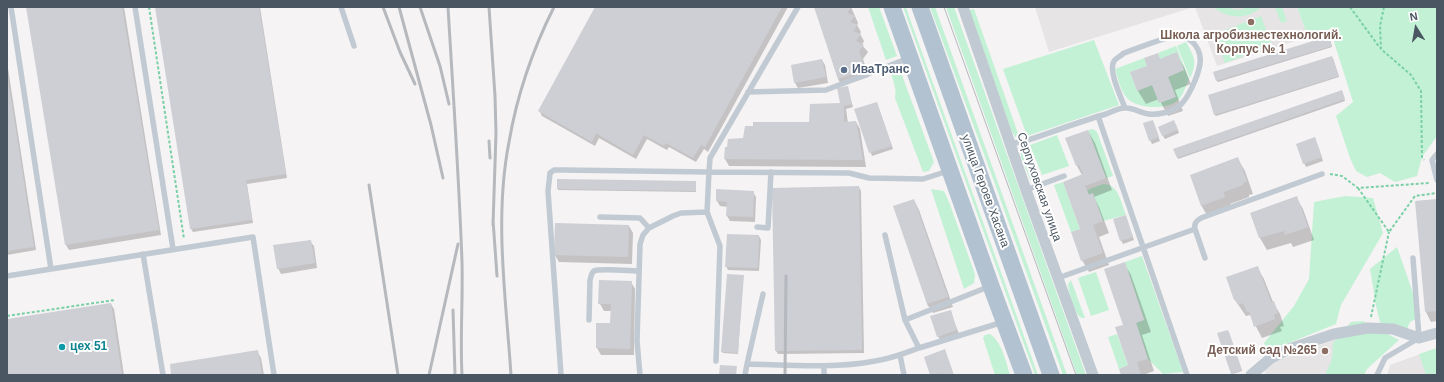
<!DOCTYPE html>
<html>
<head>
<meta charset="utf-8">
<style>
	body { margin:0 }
	#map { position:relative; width:1444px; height:382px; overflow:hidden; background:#f5f3f3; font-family:Arial,sans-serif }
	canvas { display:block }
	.frame { position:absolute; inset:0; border:8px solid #4a5661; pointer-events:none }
	.north { position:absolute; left:1396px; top:8px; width:40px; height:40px; -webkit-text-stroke:3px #fff; paint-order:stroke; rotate:349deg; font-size:11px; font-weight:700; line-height:16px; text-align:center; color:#4a5661 }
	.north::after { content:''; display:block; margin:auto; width:14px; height:18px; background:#4a5661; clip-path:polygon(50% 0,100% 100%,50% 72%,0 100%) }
</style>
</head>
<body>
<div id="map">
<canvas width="1444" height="382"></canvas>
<div class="frame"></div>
<div class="north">N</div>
</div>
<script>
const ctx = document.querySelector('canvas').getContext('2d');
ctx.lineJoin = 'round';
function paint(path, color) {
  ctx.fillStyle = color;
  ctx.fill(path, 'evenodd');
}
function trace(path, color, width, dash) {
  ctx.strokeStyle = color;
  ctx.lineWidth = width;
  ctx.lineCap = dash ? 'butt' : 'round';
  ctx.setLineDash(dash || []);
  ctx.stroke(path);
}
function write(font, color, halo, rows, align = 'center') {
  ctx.font = font + ' Arial,sans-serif';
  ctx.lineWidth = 4;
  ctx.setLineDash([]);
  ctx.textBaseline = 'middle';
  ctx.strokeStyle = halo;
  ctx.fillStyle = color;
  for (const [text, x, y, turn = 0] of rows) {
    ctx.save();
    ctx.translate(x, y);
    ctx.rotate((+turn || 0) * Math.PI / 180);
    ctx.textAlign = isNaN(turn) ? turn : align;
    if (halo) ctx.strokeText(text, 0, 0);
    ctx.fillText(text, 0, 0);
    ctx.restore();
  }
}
paint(new Path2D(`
	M1035 7H1194L1049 52Z
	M1195 7H1297L1308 37 1217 66Z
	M1342 337 1350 375H1266L1264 369 1268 364Z
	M1437 348V375H1387L1390 365Z`), '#e6e4e5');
paint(new Path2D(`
	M868 7H879L897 56 886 60Z
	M903 7H906L910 19 1038 375H1035Z
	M930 7H935L1067 375H1063L992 176Z
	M946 7H954L1086 375H1077Z
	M1213 7H1225L1238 10 1250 7H1261C1247 21 1227 18 1213 7Z
	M1275 7H1282L1287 21 1281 23Z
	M1297 7H1437V136L1422 157 1417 176 1395 182 1380 173 1367 177 1356 171 1350 158 1336 116 1353 102 1330 29 1308 37Z
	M974 9 1020 139 1015 137 1011 130 968 10Z
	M1261 16 1272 45 1225 63 1215 34Z
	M1094 40 1119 105 1027 136 1003 69Z
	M1186 42C1194 56 1198 63 1190 78L1177 46Z
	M1176 46 1189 79C1186 86 1183 96 1177 101 1165 110 1137 109 1127 98 1120 90 1118 78 1115 69L1144 58 1147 66 1130 72 1137 91 1152 85 1160 103 1175 97 1168 77 1184 70 1177 53 1160 59 1158 53Z
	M899 67 934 162 929 171 923 172 895 98C897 89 893 80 890 71L894 69Z
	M1093 129 1097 132 1113 176 1106 178 1088 130Z
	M1057 135 1069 166 1042 175 1030 145Z
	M1024 148 1036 181 1030 179 1021 157V151Z
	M1063 182 1080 229 1071 232 1054 185Z
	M1103 184C1119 184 1121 203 1126 215L1103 221 1092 193 1089 195 1087 190Z
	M931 189 944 191 949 202 975 274 974 283 964 289Z
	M1345 196 1373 198 1383 233 1341 305 1336 324 1269 351 1264 343 1294 306 1309 279 1314 202Z
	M1397 247 1421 316 1410 322 1407 329 1381 326 1376 306 1370 269Z
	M1142 256 1183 372 1163 374 1148 359 1136 323 1144 319 1125 262Z
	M1096 272 1109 310 1091 316 1078 278Z
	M1071 280 1085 318C1082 318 1081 318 1079 316 1074 311 1068 291 1068 284Z
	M1363 321 1399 340 1367 369 1364 375H1325L1332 359 1333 343 1351 322Z
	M990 334C1002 342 1006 362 1010 375H995L983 338 985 335Z
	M1117 334 1128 365 1119 369 1108 337Z
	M1437 348V375H1426L1419 354Z`), '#c3f1d5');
paint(new Path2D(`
	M27 7H124L161 235 69 250 66 245Z
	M156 7H260L287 178 247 184 253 223 193 232 191 229Z
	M597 7H788L708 152 704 149 696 162 669 147 667 150 647 139 636 159 599 138 595 146 542 116 539 110Z
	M815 7H851L858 23 857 25 861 32 860 34 864 41 862 45 868 52 863 59 869 77 842 86 838 79Z
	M1330 39 1332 47 1218 82 1217 81 1214 72Z
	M1157 54 1161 60 1176 54 1184 67 1191 84 1175 90 1183 111 1168 116 1159 99 1146 104 1138 91 1131 72 1148 66Z
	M1333 58 1339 77 1216 116 1215 115 1209 96Z
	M822 60 825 65 828 83 798 88 795 83 792 66Z
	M7 62 36 250 7 255Z
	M847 87 853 107 846 109 848 123 856 122 860 129 866 167 729 166 725 159 728 148 744 139 810 123 842 104Z
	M1342 92 1345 101 1178 159V158L1174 149Z
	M877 103 893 149 872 156 856 110Z
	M1154 124 1160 141 1152 144 1150 140Z
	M1176 125 1179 133 1165 139 1163 136Z
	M1088 131 1095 143 1112 190 1094 197 1099 207 1109 233 1099 237 1109 265 1089 272 1082 260V175L1077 166Z
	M1315 138 1323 161 1306 167 1304 163Z
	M1238 159 1245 171 1253 194 1249 195V197L1230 204 1231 209 1208 217 1201 205Z
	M558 180 695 182 696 192 558 190Z
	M859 187 861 191 864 353 778 354 776 351Z
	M753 192 756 197 755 222 730 221 727 216 728 207 720 206 717 201Z
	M1296 197 1303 209 1314 240 1293 247 1291 243 1267 250 1260 238 1251 213Z
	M914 200 919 210 953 307 933 313 927 304Z
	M1437 200V321L1431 322 1426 312 1417 201Z
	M1125 216 1134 240 1123 244 1121 240Z
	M629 226 633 233 632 264 559 262 555 255Z
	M759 236 761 240 759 271 728 270 726 266Z
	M310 241 314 246 317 268 281 274 278 268Z
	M1124 263 1131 275 1151 332 1142 335 1154 371 1143 375H1122L1129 366 1125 325Z
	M1257 267 1264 279 1273 302 1280 314 1284 326 1280 327 1282 331 1262 338 1250 315 1246 316 1235 300Z
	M743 276 738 354 723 353 722 352Z
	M631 282 635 289 634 355H601L597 348 611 324V311H604L600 304Z
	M111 304 114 309 124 375H7V320Z
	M950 311 960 336 941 342 938 336Z
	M1229 332 1242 371 1233 374 1232 373Z
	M257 351 261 358 264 375H172Z`), '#0003');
paint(new Path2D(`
	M26 7H122L159 230 65 245Z
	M155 7H259L286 174 246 180 252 220 190 229Z
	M595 7H782L705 147 701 145 693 158 666 143 664 146 644 135 633 155 596 133 592 142 538 111Z
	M814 7H851L847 13 855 16 850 22 858 25 853 31 861 34 856 41 864 45 859 51 866 70 838 79Z
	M1329 36 1332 46 1216 81 1213 72Z
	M1177 52 1184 70 1168 77 1176 97 1159 103 1152 85 1137 91 1130 72 1147 66 1144 58 1158 53 1160 59Z
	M1332 56 1339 76 1214 115 1208 95Z
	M822 59 826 77 794 83 791 65Z
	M7 73 34 247 7 251Z
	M848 86 852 104 844 106V122L856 121 863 160 724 159 725 147H727L728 139 743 138 745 126H753V122H809L810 104 840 103 837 88Z
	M1342 90 1345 99 1177 158 1173 149Z
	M877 102 892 146 869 153 854 109Z
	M1153 120 1159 137 1149 141 1143 123Z
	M1174 120 1178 130 1162 136 1158 127Z
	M1088 130 1106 178 1085 186 1089 195 1093 193 1103 221 1093 225 1103 253 1081 261 1071 232 1080 229 1063 182 1083 174 1079 165 1076 166 1065 138Z
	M1315 137 1322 157 1303 164 1296 144Z
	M1238 157 1247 181 1243 183V185L1224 192 1225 197 1201 206 1190 175Z
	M557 179 696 181V191L557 189Z
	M859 186 862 350 775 351 772 188Z
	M716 189 754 191 753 217 726 216 727 202 716 201Z
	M1297 196 1308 227 1285 235 1284 231 1259 238 1250 213Z
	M914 199 948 297 927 304 893 206Z
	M1437 199V311L1425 312 1415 201Z
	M1126 215 1133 237 1120 241 1113 219Z
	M555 223 629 225 628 257 554 255Z
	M727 234 759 235 758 268 725 267Z
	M311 240 315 263 277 269 273 245Z
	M1125 262 1144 320 1136 323 1148 359 1137 362 1141 375H1121L1119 369 1128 365 1115 327 1123 325 1104 269Z
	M1258 266 1271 302 1274 301 1278 313 1274 315 1275 319 1254 327 1249 311 1247 312 1243 303 1238 305 1236 300H1234L1226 277Z
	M727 274 744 275 738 353 721 352Z
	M599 280 632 281 630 349 596 348V323H610L611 304H598Z
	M111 303 122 375H7V319Z
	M951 310 957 330 937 337 930 316Z
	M1228 330 1242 370 1231 374 1217 333Z
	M945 349 954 375H930L924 357Z
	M258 350 262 375H171L170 364Z
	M720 365 737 366 736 375H719Z`), '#cdcfd5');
trace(new Path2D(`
	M149 7 184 239
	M1350 7 1380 48
	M1384 7 1380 26 1381 49 1411 75 1421 91 1422 157 1424 160
	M1330 174 1342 176 1358 188 1429 183
	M1358 188 1389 232 1415 196 1437 193
	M7 316 115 300
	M1371 317 1389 232`), '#7ad0a6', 2, [3, 2]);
trace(new Path2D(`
	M11 7 51 269
	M135 7 173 249
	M341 7 354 46
	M748 92 826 90 909 58
	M1098 116 1187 375
	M1010 144 1025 141C1052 132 1079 122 1106 114 1111 112 1120 107 1126 108 1134 108 1141 113 1149 114 1158 115 1171 112 1178 107 1188 100 1198 76 1200 64 1202 51 1193 37 1179 36 1169 35 1136 49 1124 53 1121 56 1116 58 1114 61 1108 71 1121 97 1125 108
	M1437 154 1432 160 1437 180
	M1026 190 1064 176
	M707 212 720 246 716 361
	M600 217 640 218 649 228
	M757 227 768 228 771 172
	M1195 229 1205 258
	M885 235 905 320 919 348 1003 322
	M143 254 163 375
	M7 276 253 237 274 375
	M1058 278 1195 229C1194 223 1196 221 1201 218L1322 174
	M763 294 747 364C789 365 833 369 875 361 891 359 905 353 919 348
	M589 320 590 280C591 277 591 273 594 271 600 268 631 271 639 271
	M905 320 988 287
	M900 355 904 375
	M561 375 548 191 550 173 554 170H562L709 172 710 158 798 7
	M640 375 637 341 640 244 643 235 649 228 673 216 681 213 707 212 709 172 849 173 869 178 923 179 948 171
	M745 375 747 364
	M824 375V366
	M1377 375 1385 358 1419 338 1413 258`), '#c1cad2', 5.5);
trace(new Path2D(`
	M963 7 1026 190 1093 375
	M1251 375 1271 358 1289 349 1334 334 1368 328 1393 329 1419 338 1437 333`), '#c1cad2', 11);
trace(new Path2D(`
	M892 7 991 286 1024 375
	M920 7 1051 375`), '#b3c2d1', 17);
trace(new Path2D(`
	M944 7 1076 375`), '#b5b8bd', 1);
trace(new Path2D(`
	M383 7 400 52 415 84
	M399 7 431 125 443 178
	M420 7 440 66 449 104
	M448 7C453 92 459 177 462 262 463 300 460 337 462 375
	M489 7 495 96 496 133 493 225
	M489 141 490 158
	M369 185 398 375
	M493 220 497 276
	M453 310 455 375
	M429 375 458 244
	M511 375C506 298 494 218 509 142 517 95 533 49 554 7
	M785 375 786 276`), '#b5b8bd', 3);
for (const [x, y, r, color] of [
	[1251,22,4,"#8d6e63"],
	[844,70,4,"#5c6f8a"],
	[62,347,4,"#0f9aa8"],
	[1325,351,4,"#8d6e63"]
]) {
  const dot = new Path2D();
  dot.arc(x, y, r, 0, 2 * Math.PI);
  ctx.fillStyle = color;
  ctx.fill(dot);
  trace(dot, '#fff', 1.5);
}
write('bold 12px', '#785e54', '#fff', [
	["Школа агробизнестехнологий.",1251,36],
	["Корпус № 1",1251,50],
	["Детский сад №265",1317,351,"right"]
]);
write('bold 12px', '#4e5e75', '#fff', [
	["ИваТранс",852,70]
], 'left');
write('12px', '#4a5661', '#fff', [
	["Серпуховская улица",1039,187,71],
	["улица Героев Хасана",985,191,70]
]);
write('bold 12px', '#0d838f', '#fff', [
	["цех 51",70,347]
], 'left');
</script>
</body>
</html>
